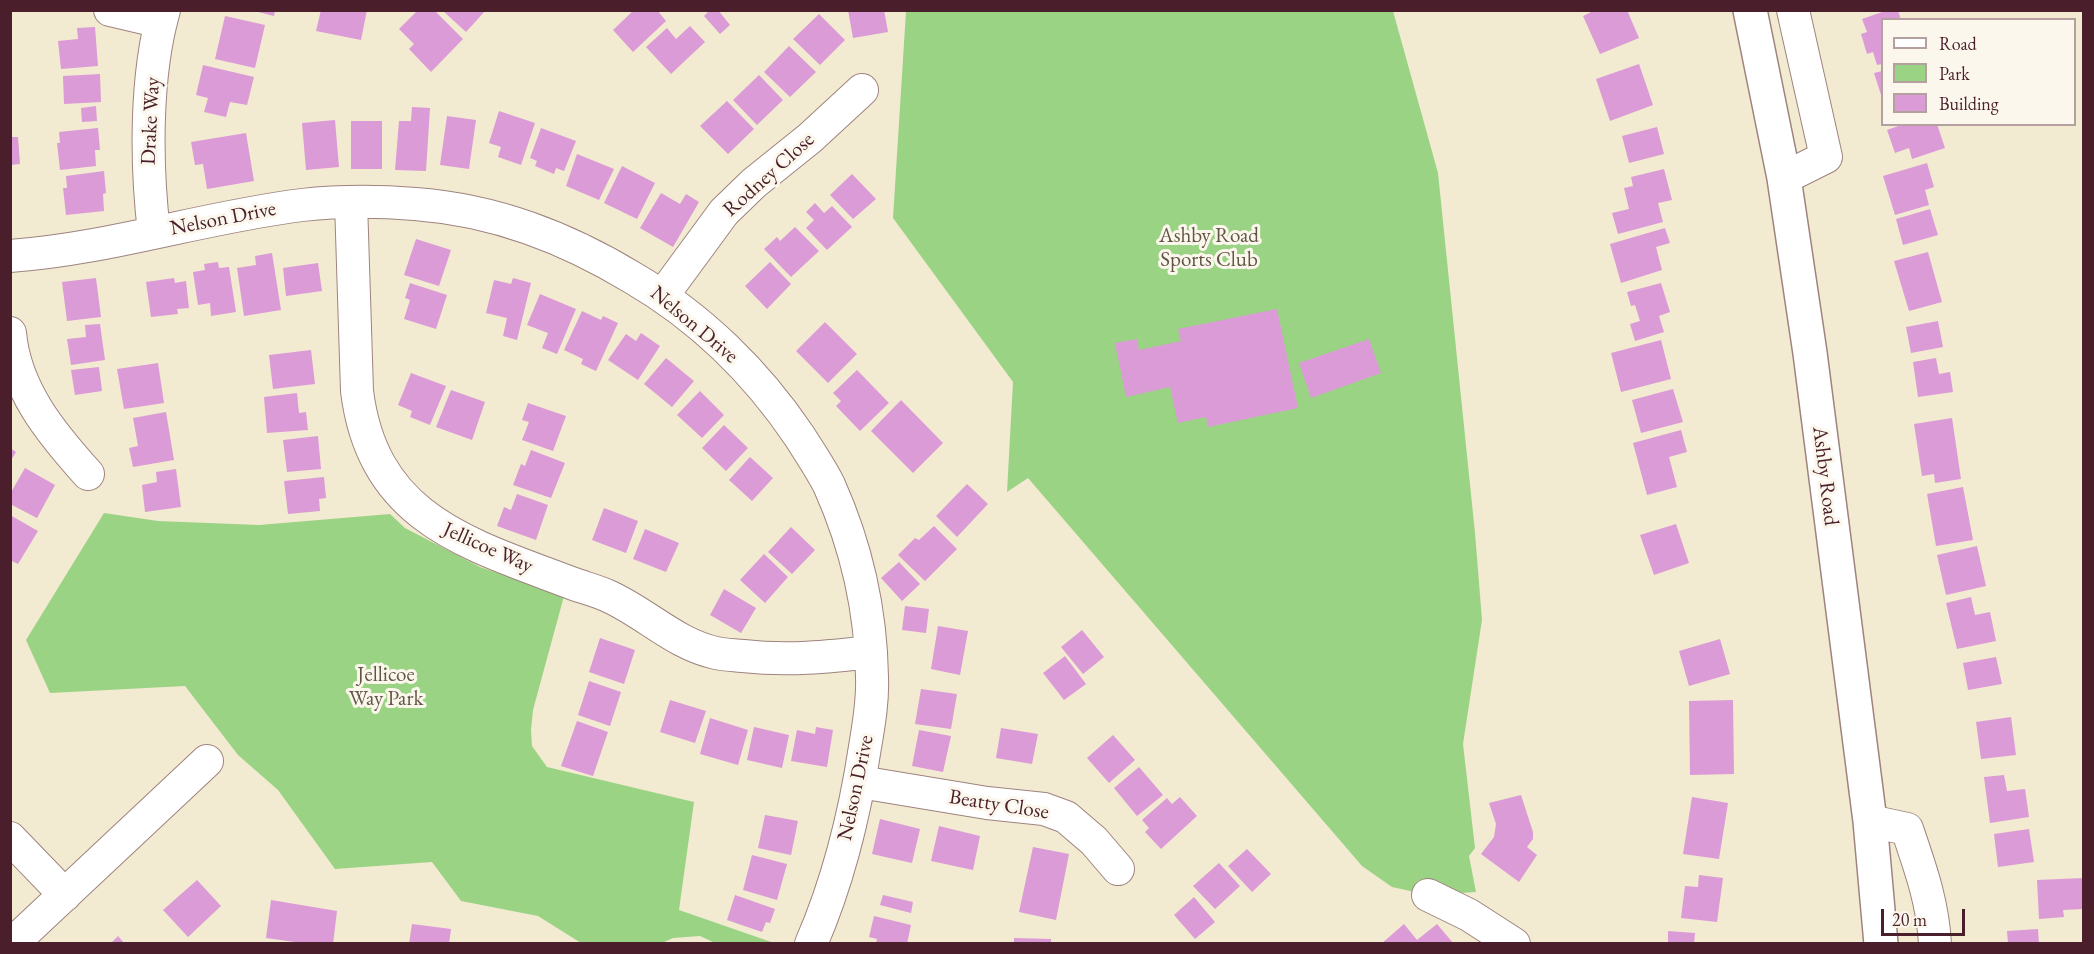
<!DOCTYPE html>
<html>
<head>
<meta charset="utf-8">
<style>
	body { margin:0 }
	#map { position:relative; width:2094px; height:954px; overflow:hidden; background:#f3ead2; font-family:"EB Garamond",serif }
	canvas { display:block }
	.frame { position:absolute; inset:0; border:12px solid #4a1f2b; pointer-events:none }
	.legend { position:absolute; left:1881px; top:18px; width:195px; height:108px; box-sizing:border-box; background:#fbf7ec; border:2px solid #b4a19f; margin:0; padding:8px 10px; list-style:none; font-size:18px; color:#4a1f2b }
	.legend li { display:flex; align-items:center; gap:12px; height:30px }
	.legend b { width:30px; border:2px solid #b4a19f }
	.scale { position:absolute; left:1881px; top:909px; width:84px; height:27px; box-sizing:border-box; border:3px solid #4a1f2b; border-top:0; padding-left:8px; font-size:18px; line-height:21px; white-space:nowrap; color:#4a1f2b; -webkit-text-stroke:4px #fbf7ec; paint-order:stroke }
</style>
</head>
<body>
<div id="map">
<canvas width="2094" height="954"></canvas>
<div class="frame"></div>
<ul class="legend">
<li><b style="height:8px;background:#fff"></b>Road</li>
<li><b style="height:16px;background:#9bd385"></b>Park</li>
<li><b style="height:16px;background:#db9bd6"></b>Building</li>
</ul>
<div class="scale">20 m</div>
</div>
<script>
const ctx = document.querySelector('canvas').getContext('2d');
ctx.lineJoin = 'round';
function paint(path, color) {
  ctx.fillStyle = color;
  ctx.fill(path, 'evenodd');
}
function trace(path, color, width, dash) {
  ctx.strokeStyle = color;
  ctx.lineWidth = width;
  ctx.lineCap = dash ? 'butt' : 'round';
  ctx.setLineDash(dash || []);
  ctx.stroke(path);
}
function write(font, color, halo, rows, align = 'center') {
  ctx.font = font + ' "EB Garamond",serif';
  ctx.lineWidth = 6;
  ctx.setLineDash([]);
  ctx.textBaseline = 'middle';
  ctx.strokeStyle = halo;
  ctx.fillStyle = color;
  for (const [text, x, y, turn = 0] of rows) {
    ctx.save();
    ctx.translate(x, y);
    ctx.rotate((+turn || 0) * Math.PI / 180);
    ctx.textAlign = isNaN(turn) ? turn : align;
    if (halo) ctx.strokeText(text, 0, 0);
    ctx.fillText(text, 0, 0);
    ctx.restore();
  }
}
paint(new Path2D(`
	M906 11H1393L1438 173 1475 533 1482 620 1463 744 1475 848 1469 856 1476 892 1428 895 1392 887 1362 866 1028 478 1007 492 1013 382 893 218Z
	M104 513 158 521 259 525 390 514 405 528 480 567 564 596 533 710 531 730 532 746 547 767 694 802 679 910 774 943H715L700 936 673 938 662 943H581L538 916 461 901 432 862 335 869 278 790 238 755 185 686 50 693 26 640Z`), '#9bd385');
paint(new Path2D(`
	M250 10H275L274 16Z
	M321 10H367L361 40 316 31Z
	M418 10H434L463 39 431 72 409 49 414 44 399 29Z
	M442 10H486L466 32Z
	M634 10H657L666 21 633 52 613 30Z
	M710 10H718L730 25 720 34 704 16Z
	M848 10H884L888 32 853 38Z
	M1595 10H1627L1639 38 1600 54 1583 16Z
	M1888 10H1898L1901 20H1882V64L1877 65 1873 52 1867 54 1861 34 1867 32 1862 19Z
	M819 14 845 40 820 65 793 39Z
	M225 16 265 25 255 68 215 59Z
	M690 26 705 42 671 74 646 47 667 28 676 39Z
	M95 27 98 66 61 69 58 41 78 39 77 28Z
	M789 46 816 72 790 97 764 72Z
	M1639 64 1653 105 1610 121 1596 79Z
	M203 65 254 77 247 105 230 102 226 117 204 112 208 98 196 95Z
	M1882 71V98L1874 73Z
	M100 74 101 102 64 104 63 76Z
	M759 75 783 100 757 125 733 100Z
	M727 101 754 129 728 154 700 126Z
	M96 106 97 121 82 122 81 108Z
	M412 107 430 108 426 171 395 170 399 121H411Z
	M499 111 535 123 521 165 498 157 501 147 489 143Z
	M447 116 476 120 469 169 440 165Z
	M335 120 339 167 306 170 302 123Z
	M351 121H382V169H351Z
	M1904 124H1937L1945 148 1912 159 1909 148 1895 153 1887 130Z
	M1657 127 1664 154 1629 163 1622 136Z
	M98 128 100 150H95L96 166 60 170 57 143H60L59 132Z
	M541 128 576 141 564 171 556 168 554 174 535 166 537 161 530 158Z
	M246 133 254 181 207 189 203 164 195 165 191 142Z
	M10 137H18L20 164 10 165Z
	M577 154 614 169 599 200 566 186Z
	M1927 163 1934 187 1925 190 1929 205 1895 215 1883 176Z
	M622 166 655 183 637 219 604 203Z
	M1664 169 1672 200 1658 203 1663 222 1618 234 1612 213 1629 209 1624 188 1633 186 1631 177Z
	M104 171 106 193 103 194 104 211 66 215 63 188H67L66 176Z
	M852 174 876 199 853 219 830 195Z
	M661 193 680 204 686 194 699 202 673 247 640 228Z
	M815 203 824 213 832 206 852 227 827 250 806 228 814 220 806 212Z
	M1930 209 1938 235 1903 245 1896 219Z
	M795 227 819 251 791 277 764 249 777 237 780 241Z
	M1665 228 1670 243 1656 247 1662 270 1621 283 1610 244Z
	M416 239 451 250 439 286 404 275Z
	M1928 252 1942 302 1909 311 1894 261Z
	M272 253 281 310 244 316 237 268 256 265 255 256Z
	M218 262 219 268 229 267 236 312 211 316 210 303 198 305 193 272 205 270 204 264Z
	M770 262 791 284 767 309 745 286Z
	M318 263 322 291 286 296 283 268Z
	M96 278 101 317 67 321 62 282Z
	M174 278 175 283 186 281 189 308 177 309 178 314 151 317 146 282Z
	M513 278 531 283 517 340 503 336 507 318 486 313 494 280 511 284Z
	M410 283 447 295 436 329 404 319 410 300 405 298Z
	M1661 283 1670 312 1659 316 1664 332 1635 341 1630 324 1640 321 1635 305 1631 306 1627 292Z
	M540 294 576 309 557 354 542 348 548 333 527 325Z
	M1277 309 1298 408 1208 427 1206 417 1178 423 1170 387 1126 397 1115 343 1137 339 1139 350 1181 341 1178 329Z
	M582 311 601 320 603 316 618 323 596 371 581 364 583 359 564 350Z
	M1938 321 1943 347 1911 353 1906 327Z
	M825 322 857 354 828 383 796 351Z
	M100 324 105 360 71 365 67 339 86 337 85 325Z
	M641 333 660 346 638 380 608 360 626 334 636 341Z
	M1369 339 1381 373 1311 398 1299 363Z
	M1661 340 1671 379 1621 392 1611 353Z
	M311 350 315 384 273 389 269 355Z
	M666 358 694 381 672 407 644 384Z
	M1936 358 1939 374 1950 372 1953 392 1918 397 1913 362Z
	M158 363 164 403 124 409 117 369Z
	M99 367 102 391 75 395 71 370Z
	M857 370 889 403 860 431 836 406 841 401 833 393Z
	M411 373 446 386 430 425 410 417 412 411 398 405Z
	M1673 389 1683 422 1641 433 1632 400Z
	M451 390 485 402 472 440 436 427Z
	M700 391 724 415 702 438 677 415Z
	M297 393 299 413 306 412 308 430 267 433 264 397Z
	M901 400 943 443 913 473 871 431Z
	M528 403 566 416 553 451 522 440 529 422 522 420Z
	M166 412 174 460 133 467 129 448 138 446 133 418Z
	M1952 418 1961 479 1935 483 1934 474 1922 476 1914 424Z
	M724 425 748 448 726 471 702 448Z
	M1681 430 1687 452 1669 457 1677 487 1647 495 1633 443Z
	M318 436 321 469 287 472 283 440Z
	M10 448 16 452 10 462Z
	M531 450 565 463 551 498 513 485 521 464 525 466Z
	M750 457 773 478 752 501 729 480Z
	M25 468 55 485 37 518 10 504V494Z
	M176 469 181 507 145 512 142 485 157 482 156 472Z
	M324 477 326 498 319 499 320 511 288 514 284 481Z
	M967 484 988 504 957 537 936 516Z
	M1963 487 1973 540 1936 546 1927 494Z
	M517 494 548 505 536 540 497 526 504 507 511 510Z
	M604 508 638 521 626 553 592 540Z
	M10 515 38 531 18 564 10 560Z
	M1676 524 1689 563 1654 575 1640 535Z
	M934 526 957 549 925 581 898 555 915 538 919 540Z
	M791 527 815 550 792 574 768 552Z
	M645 529 679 543 666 572 633 559Z
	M1977 546 1986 586 1946 595 1937 555Z
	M764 554 788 577 765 603 740 580Z
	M899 562 920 584 902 601 881 578Z
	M724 589 756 608 741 633 710 615Z
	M1971 597 1975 615 1990 612 1996 641 1957 649 1946 603Z
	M905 606 929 609 926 633 902 630Z
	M938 626 968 631 960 675 931 669Z
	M1082 630 1104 657 1083 674 1061 647Z
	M600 638 635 650 624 684 589 672Z
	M1720 639 1730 674 1689 686 1679 651Z
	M1065 656 1086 684 1064 700 1043 673Z
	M1996 657 2002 684 1968 690 1963 663Z
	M589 681 621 692 610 726 578 715Z
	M921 689 957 694 951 729 915 724Z
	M670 700 706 711 695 743 660 732Z
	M1733 700 1734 774 1690 775 1689 701Z
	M2011 717 2016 755 1981 759 1976 722Z
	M710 718 748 730 738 765 700 754Z
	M577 721 608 732 593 776 561 766Z
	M754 727 789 735 782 768 747 760Z
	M816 727 833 730 827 767 791 761 797 730 815 734Z
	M1001 728 1038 734 1032 764 996 758Z
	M919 730 951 736 943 772 912 766Z
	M1113 735 1135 760 1109 783 1087 758Z
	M1139 767 1163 795 1137 816 1114 788Z
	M2004 775 2007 791 2025 789 2029 817 1990 823 1984 777Z
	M1521 795 1533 832V839L1527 847 1537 855 1519 882 1481 854 1494 837 1496 824 1489 803Z
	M1180 797 1197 816 1161 849 1145 832 1149 828 1142 820 1167 798 1172 804Z
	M1692 797 1728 803 1719 859 1683 854Z
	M765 815 798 821 791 855 758 848Z
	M880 819 920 829 912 863 872 854Z
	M939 826 980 836 973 870 931 861Z
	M2029 829 2034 862 1998 867 1994 834Z
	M1033 847 1069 854 1056 920 1019 912Z
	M1247 849 1271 874 1252 892 1228 866Z
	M752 855 787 864 777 900 743 890Z
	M1219 863 1240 886 1215 909 1193 886Z
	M1699 875 1723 878 1717 922 1681 918 1685 886 1698 887Z
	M2084 878V909L2063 910 2064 917 2039 919 2037 880Z
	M197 880 221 906 188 937 163 910Z
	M735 895 775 909 770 923 766 922 762 932 727 920Z
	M883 895 913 902 911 913 880 905Z
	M1194 897 1215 922 1195 939 1174 915Z
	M271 900 337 911 333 944H309L266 938Z
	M874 916 911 925 907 944H876L877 939 869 937Z
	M412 924 451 929 449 944H409Z
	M1404 924 1417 940 1437 924 1454 944H1381Z
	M2038 929 2039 944H2008L2007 931Z
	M1668 931 1695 933 1694 944H1668Z
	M118 936 125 944H110Z
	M1014 938 1051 939V944H1014Z`), '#db9bd6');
const street = new Path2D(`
	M110 10 161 22
	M1784 178 1826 157 1793 10
	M351 202 357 391C373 520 469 544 574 584 585 588 597 591 608 596 646 613 675 644 716 653 725 655 734 655 743 656 787 661 828 657 871 652
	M154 232C146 165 145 76 164 10
	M10 256C109 249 204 217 302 205 339 201 378 201 415 204 495 210 565 237 633 278 700 317 757 373 800 437 810 453 821 469 829 485 856 545 871 611 872 677 873 700 869 724 865 747 855 813 838 882 811 944
	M663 295 724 212 754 183 810 138 862 90
	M10 333C15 390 52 434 88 474
	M860 782 987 803 1044 809 1066 817 1094 841 1118 869
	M1870 821 1907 829C1920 867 1933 903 1935 944
	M10 838 65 895
	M1428 895 1469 915 1514 944
	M12 944 207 761`);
const secondary = new Path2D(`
	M1750 10 1784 178 1810 353 1870 821 1881 944`);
trace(street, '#9e847e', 34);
trace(secondary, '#9e847e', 36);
trace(street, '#fff', 32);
trace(secondary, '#fff', 33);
write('21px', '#4a1f2b', '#fbf7ec', [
	["Drake Way",151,121,-87],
	["Rodney Close",769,175,-42],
	["Nelson Drive",223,219,-11],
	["Nelson Drive",694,325,40],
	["Ashby Road",1825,476,83],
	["Jellicoe Way",488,548,24],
	["Nelson Drive",856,788,-78],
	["Beatty Close",999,805,9]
]);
write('21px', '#625546', '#fbf7ec', [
	["Ashby Road",1209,236],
	["Sports Club",1209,260],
	["Jellicoe",386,675],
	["Way Park",386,699]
]);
</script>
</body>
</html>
